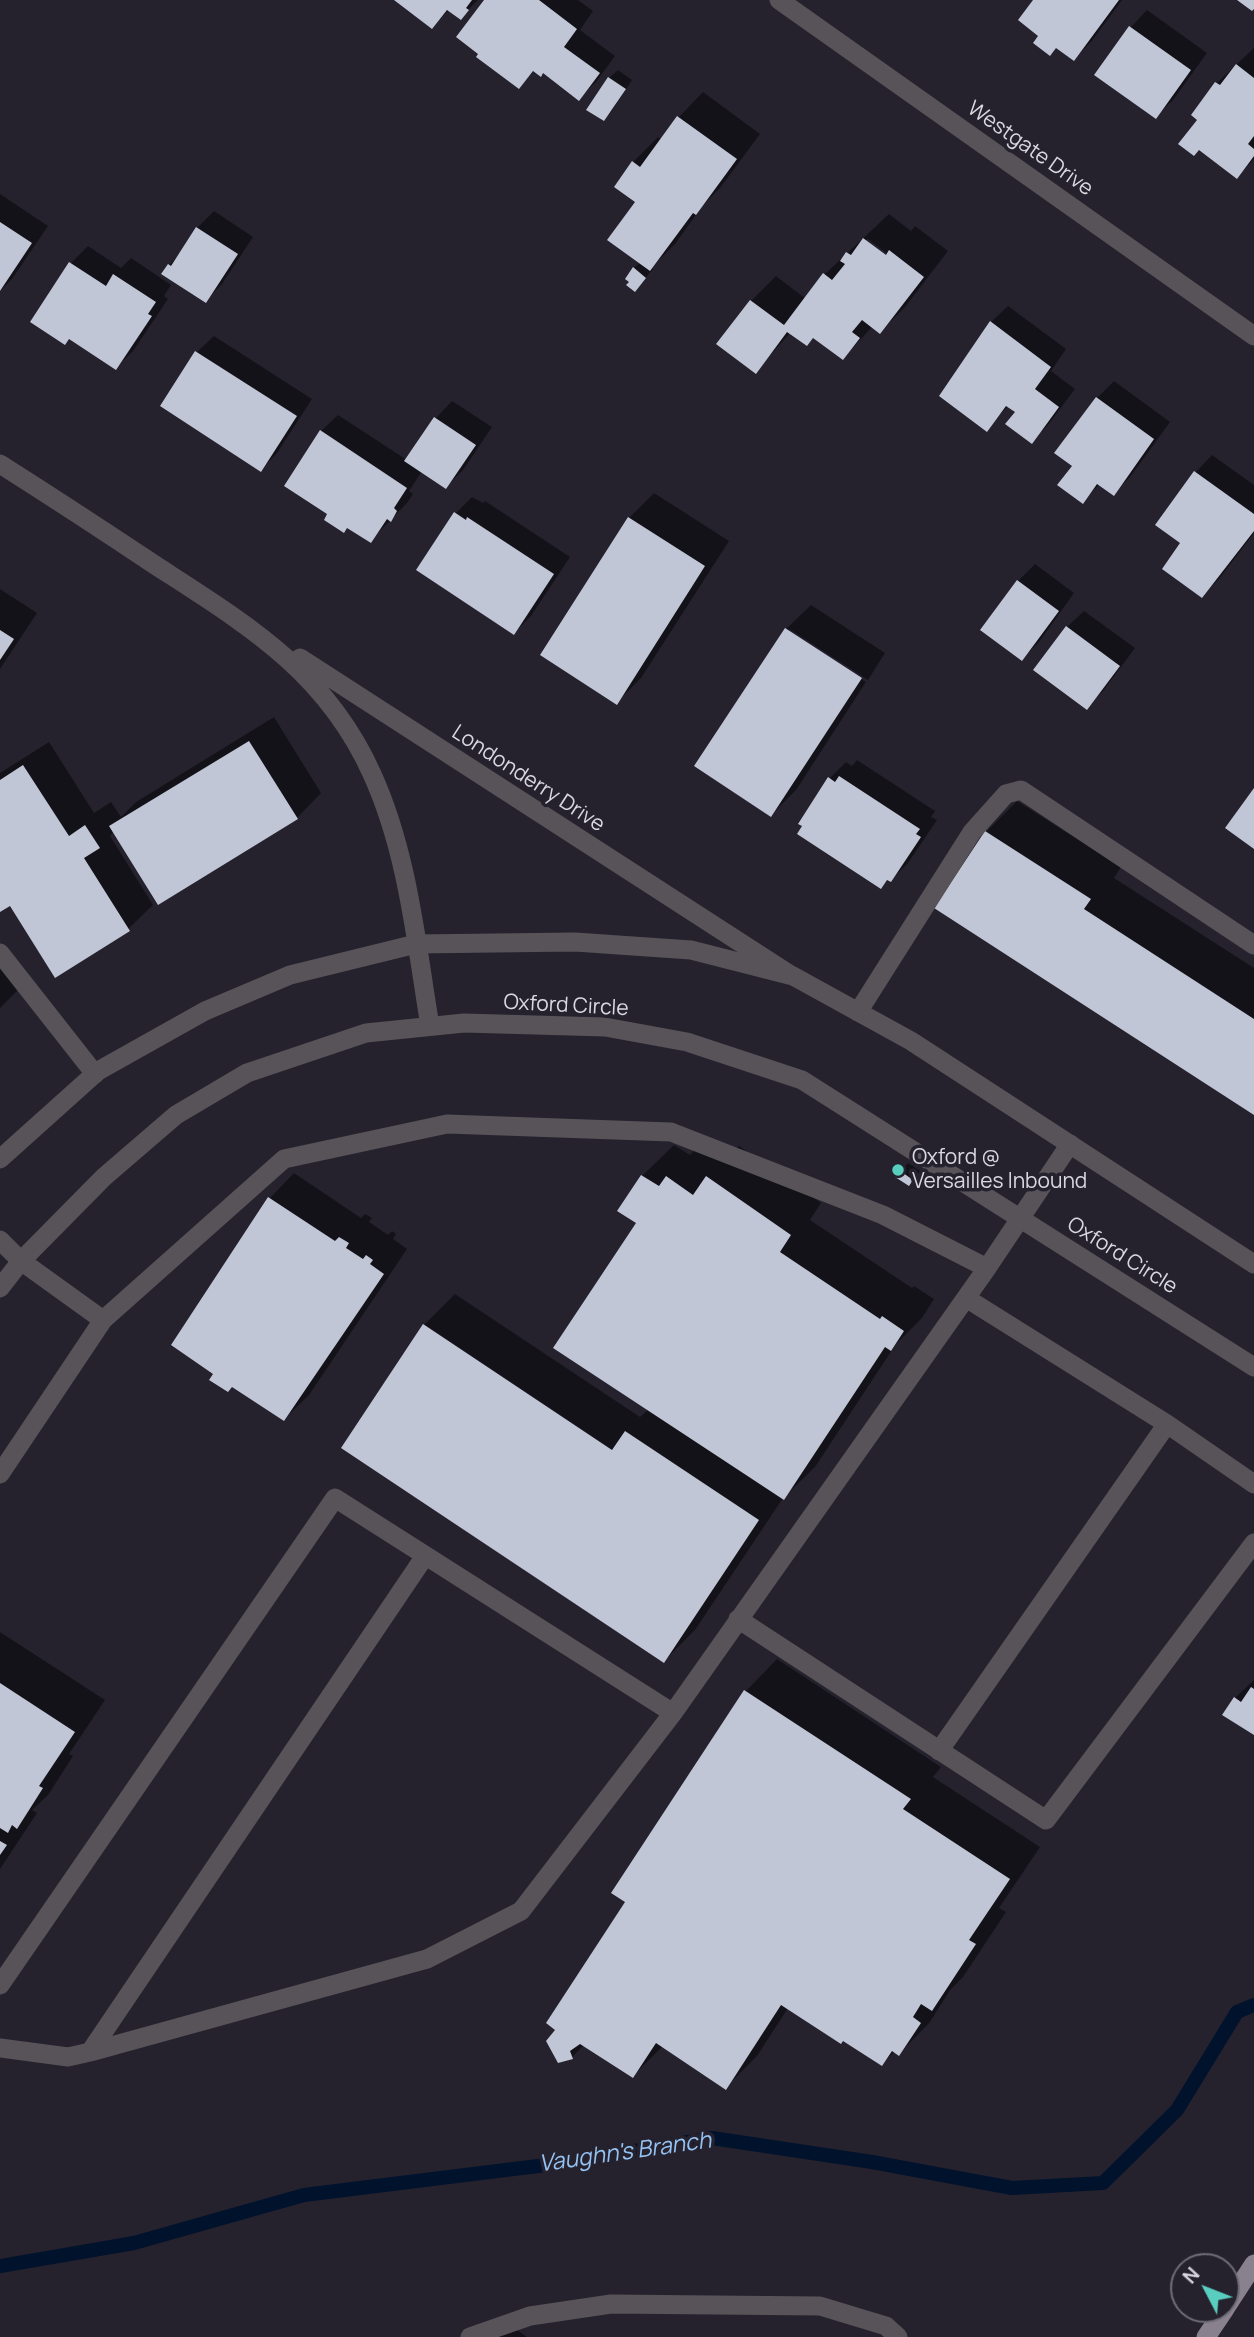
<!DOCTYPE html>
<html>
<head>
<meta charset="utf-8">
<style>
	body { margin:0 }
	#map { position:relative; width:1254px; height:2337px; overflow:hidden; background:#25222e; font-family:Manrope,sans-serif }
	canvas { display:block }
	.north { position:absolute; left:1170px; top:2253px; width:70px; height:70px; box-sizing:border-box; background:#25222e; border:2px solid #6d6b75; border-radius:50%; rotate:312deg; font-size:19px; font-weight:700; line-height:28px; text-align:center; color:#d9d8e0 }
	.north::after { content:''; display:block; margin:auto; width:24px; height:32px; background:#59cebf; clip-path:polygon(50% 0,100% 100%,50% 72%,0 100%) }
</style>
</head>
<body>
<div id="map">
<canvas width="1254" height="2337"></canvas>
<div class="north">N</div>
</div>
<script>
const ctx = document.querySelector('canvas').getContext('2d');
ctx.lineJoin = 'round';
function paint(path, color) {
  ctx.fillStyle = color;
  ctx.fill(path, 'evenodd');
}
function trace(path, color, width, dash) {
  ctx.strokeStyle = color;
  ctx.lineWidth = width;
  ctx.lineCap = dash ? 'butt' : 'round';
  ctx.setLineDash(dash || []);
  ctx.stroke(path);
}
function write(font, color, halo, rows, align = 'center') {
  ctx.font = font + ' Manrope,sans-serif';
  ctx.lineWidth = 7;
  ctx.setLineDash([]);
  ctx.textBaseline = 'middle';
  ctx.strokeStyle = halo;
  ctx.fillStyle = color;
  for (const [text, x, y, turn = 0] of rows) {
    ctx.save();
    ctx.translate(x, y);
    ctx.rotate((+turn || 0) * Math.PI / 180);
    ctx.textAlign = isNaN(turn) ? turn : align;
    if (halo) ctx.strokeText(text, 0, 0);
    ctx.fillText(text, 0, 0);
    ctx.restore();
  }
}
paint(new Path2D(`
	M396 0H478L460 18 449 10 432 27Z
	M487 0H578L593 11 580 30 615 56 596 82 579 98 543 72 535 70 518 87 481 54Z
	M1036 0H1122L1091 42 1074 59 1041 35Z
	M1147 10 1207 53 1173 100 1156 116 1097 74 1131 27Z
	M1254 48V159L1237 177 1199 119 1217 83Z
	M618 70 632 80 612 111 604 119 609 78Z
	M703 92 760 134 720 188 703 205 675 244 652 267 653 269 635 290 634 268 641 262 633 162 658 137 662 140 679 117Z
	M0 194 48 226 12 279 0 291Z
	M214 211 253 237 222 284 205 301 169 265 179 255 197 228Z
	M889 214 911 231 915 226 948 251 905 307 880 332 873 326 843 358 814 336 791 332 756 371 719 343 751 301 776 276 806 299 825 274ZM868 239 894 259 892 261 865 241Z
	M88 246 121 268 131 258 171 285 164 296 168 299 133 351 116 368 70 338 33 321 71 263Z
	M1008 306 1066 349 1051 371 1075 389 1048 425 1032 441 1017 411 1009 405 986 429 991 322Z
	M214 336 312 399 277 453 261 470 197 352Z
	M1114 381 1170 422 1130 477 1113 494 1100 484 1082 501 1074 465 1057 453 1097 398Z
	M452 401 492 427 463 470 446 487 422 471 409 491 413 494 407 503 371 540 330 514 321 431 338 415 407 460 436 418Z
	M1212 455 1254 485V533L1219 579 1202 596 1182 543 1157 525 1196 472Z
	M654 493 729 541 641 678 617 702 629 518Z
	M472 497 483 503 485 501 570 557 531 616 514 633 456 513Z
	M1035 564 1074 593 1039 642 1022 659 982 630 1018 581Z
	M0 589 37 613 0 669Z
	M811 605 885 653 868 680 789 629V633L866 682 796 790 771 815 786 629Z
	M1084 611 1135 648 1103 691 1087 707 1067 627Z
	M274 717 321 793 297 818 114 831 110 836 153 905 128 929 10 904 0 910V773L49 742 94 813 111 802 121 817 136 802Z
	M857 760 935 811 931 817 937 820 908 863 891 880 888 879 881 886 830 778 846 762 852 766Z
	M1017 801 1121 867 1114 878 1254 968V1113L986 832Z
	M0 961 23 985 0 1008Z
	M674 1145 690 1155 698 1146 722 1162 739 1146 821 1203 810 1220 912 1288 914 1286 934 1299 922 1318 896 1344 815 1467 783 1498 695 1630 664 1661 424 1325 455 1294 640 1417 649 1409 638 1223 642 1176Z
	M908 1163 920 1171 909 1184 900 1172Z
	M294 1173 361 1218 365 1214 372 1218 369 1222 388 1235 392 1231 396 1234 393 1239 407 1249 309 1395 284 1419 174 1344 270 1198Z
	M0 1632 105 1700 69 1754 73 1756 48 1795 32 1810 37 1813 0 1869Z
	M777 1659 941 1767 933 1777 1040 1847 999 1908 1006 1912 963 1977 950 1990 930 2022 899 2054 895 2051 882 2064 788 2008 757 2056 726 2087 663 2046 633 2076 584 2045 572 2057 558 2029 627 1902 613 1893 746 1691Z
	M1254 1680V1733L1235 1698Z
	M506 2322 527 2337H491Z`), '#0007');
trace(new Path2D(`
	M0 2266 134 2243 304 2195 562 2163 712 2138 872 2162 1012 2188 1103 2183 1177 2110 1237 2012 1254 2005`), '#00122c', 14);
paint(new Path2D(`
	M394 0H472L466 8 469 10 461 20 447 10 432 29Z
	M484 0H539L577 29 564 47 600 73 579 101 543 73 541 77 533 71 519 89 476 57 478 54 456 37Z
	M1033 0H1119L1074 61 1056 48 1050 56 1033 43 1038 36 1018 20Z
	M1237 0H1254V9L1252 11Z
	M1129 26 1191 70 1156 119 1094 75Z
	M1236 64 1254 78V136L1248 144 1254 149V156L1237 179 1199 150 1194 156 1178 144 1197 120 1191 115 1215 82 1220 85Z
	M608 77 626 89 604 121 586 110Z
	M677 116 737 159 696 215 693 213 650 271 607 240 635 202 614 187 632 161 640 167Z
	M0 222 32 243 0 291Z
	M196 227 238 254 206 303 161 274 168 264 171 266Z
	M863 238 886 255 889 250 924 277 880 334 862 320 852 332 860 338 843 360 813 338 807 346 787 332 756 374 716 344 750 300 784 325 823 273 832 280 845 264 840 261 846 252 851 255Z
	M69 262 106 286 113 274 156 302 148 314 152 316 116 370 69 339 65 345 30 322Z
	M633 267 646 278 635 292 626 285 629 282 625 279Z
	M990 321 1051 367 1035 389 1059 407 1032 444 1005 424 1015 412 1006 406 987 432 939 396Z
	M195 351 297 416 261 472 160 406Z
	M1096 397 1154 439 1114 496 1097 484 1083 504 1057 485 1072 466 1054 453Z
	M434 417 476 445 446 489 404 461Z
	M320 430 407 488 394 508 397 511 391 522 387 519 371 543 347 528 344 533 324 520 327 514 284 486Z
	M1194 471 1254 514V531L1202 598 1162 569 1180 543 1155 525Z
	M454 512 466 520 467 517 554 574 514 635 416 570Z
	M628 517 705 566 617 705 540 655Z
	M1017 580 1059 611 1022 661 980 630Z
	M1066 626 1120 666 1087 710 1033 670Z
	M785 628 862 678 771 817 694 766Z
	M0 630 14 639 0 660Z
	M249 741 298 819 158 905 109 826Z
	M23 765 69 836 85 825 100 848 84 858 130 931 55 978 10 906 0 912V780Z
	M839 776 920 829 916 834 921 837 891 882 887 880 881 889 797 834 802 826 798 824 828 777 835 782Z
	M1254 788V849L1225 828Z
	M985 831 1091 899 1084 909 1254 1019V1115L934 908Z
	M899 1170 913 1180 909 1186 895 1177Z
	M641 1175 659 1186 666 1176 693 1195 706 1176 791 1235 780 1252 880 1319 882 1316 904 1331 891 1351 885 1347 784 1500 553 1348 636 1223 617 1211Z
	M268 1197 335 1241 339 1237 349 1243 346 1248 363 1259 366 1255 373 1260 370 1264 384 1274 284 1421 232 1387 228 1392 209 1380 213 1374 171 1345Z
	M423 1324 612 1450 625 1431 759 1520 664 1663 341 1448Z
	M0 1683 75 1732 39 1786 43 1788 17 1829 12 1825 8 1833 0 1828Z
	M1251 1687 1254 1689V1735L1222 1715 1234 1697 1241 1702Z
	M744 1690 911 1799 903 1809 1010 1879 969 1940 976 1944 932 2011 921 2004 913 2017 921 2023 899 2056 892 2051 882 2066 843 2041 841 2044 781 2005 726 2090 656 2043 633 2078 580 2044 570 2051 573 2059 558 2063 546 2041 555 2030 546 2023 625 1902 611 1893Z
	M0 1841 7 1845 0 1855Z`), '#c1c6d7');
trace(new Path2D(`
	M0 953 95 1074
	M858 1012 972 832 1006 794 1021 790 1254 945
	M0 1240 21 1261 103 1320
	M966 1298 1167 1424 1254 1484
	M0 1474 103 1320 284 1159 447 1124 671 1132 883 1215 987 1268
	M738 1619 1046 1820 1254 1543
	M939 1751 1167 1424
	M0 1985 335 1498 673 1713
	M0 2048 68 2057 90 2052 427 1959 521 1911 673 1713 987 1268 1070 1144
	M90 2052 425 1556
	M470 2337 530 2316 611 2304 820 2306 886 2326 898 2337`), '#575359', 19);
trace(new Path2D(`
	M779 0 1254 336
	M0 464C52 497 104 531 155 565 246 624 326 671 372 774 408 853 416 942 430 1026
	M300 658 789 974`), '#575359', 19);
trace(new Path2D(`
	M0 1159 98 1071 205 1011 290 975 416 944 575 942 691 950 793 976 911 1041 1254 1264
	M0 1288 21 1261 104 1177 176 1115 247 1073 366 1033 464 1023 605 1027 687 1042 802 1080 1254 1367`), '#575359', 19);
trace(new Path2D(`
	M1226 2307 1254 2264
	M1206 2337 1225 2309`), '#89818d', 19);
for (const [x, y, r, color] of [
	[898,1170,7,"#59cebf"]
]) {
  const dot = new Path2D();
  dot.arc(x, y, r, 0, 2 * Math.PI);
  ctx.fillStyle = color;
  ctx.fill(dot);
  trace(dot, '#25222e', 2.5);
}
write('21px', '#d9d8e0', '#25222e', [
	["Westgate Drive",1030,149,35],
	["Londonderry Drive",528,779,33],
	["Oxford Circle",566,1006,3],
	["Oxford Circle",1122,1256,32]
]);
write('21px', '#d9d8e0', '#25222e', [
	["Oxford @",912,1158],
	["Versailles Inbound",912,1182]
], 'left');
write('italic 23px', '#94c3f3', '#25222e', [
	["Vaughn's Branch",625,2153,-8]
]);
</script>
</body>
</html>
